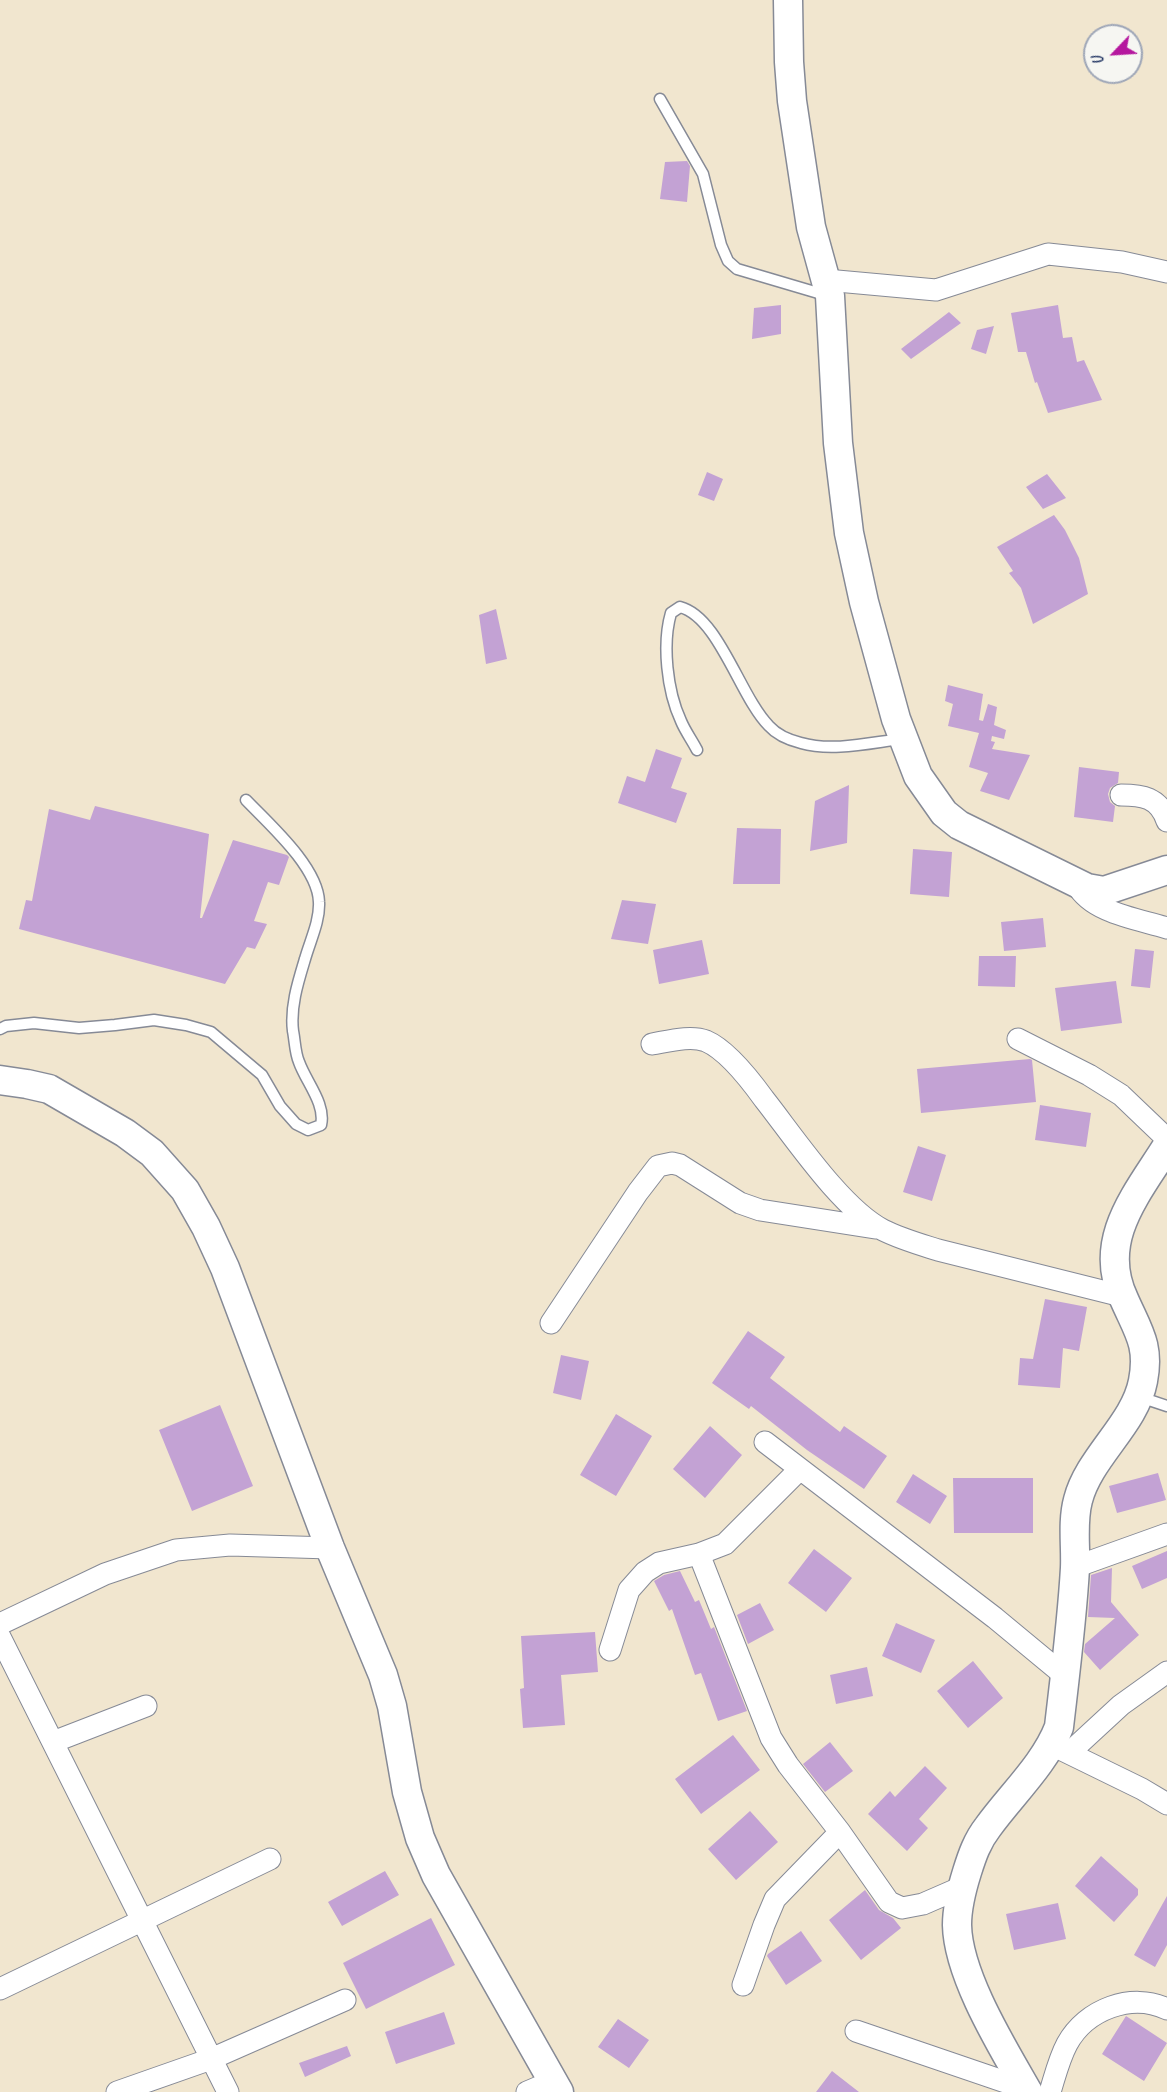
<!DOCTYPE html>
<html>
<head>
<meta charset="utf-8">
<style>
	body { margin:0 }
	#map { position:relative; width:1167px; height:2092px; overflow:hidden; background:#f1e6cf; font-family:Caveat,sans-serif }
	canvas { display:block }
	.north { position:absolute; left:1083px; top:24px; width:60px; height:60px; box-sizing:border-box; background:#f6f6f2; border:2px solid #9ea6b7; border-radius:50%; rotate:245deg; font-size:16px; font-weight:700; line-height:24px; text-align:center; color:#1b2f5e }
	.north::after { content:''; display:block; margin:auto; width:21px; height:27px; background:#b5179e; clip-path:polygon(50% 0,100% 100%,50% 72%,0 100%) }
</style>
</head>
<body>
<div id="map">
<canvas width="1167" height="2092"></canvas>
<div class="north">U</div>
</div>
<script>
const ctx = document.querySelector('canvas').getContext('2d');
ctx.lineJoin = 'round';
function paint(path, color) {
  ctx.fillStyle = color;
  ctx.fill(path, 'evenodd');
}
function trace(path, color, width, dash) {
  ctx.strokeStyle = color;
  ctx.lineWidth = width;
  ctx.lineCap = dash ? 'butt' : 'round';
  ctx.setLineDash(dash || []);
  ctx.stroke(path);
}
paint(new Path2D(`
	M687 161 690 166 687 202 660 199 665 162Z
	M781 305V334L752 339 754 308Z
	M1058 305 1063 338 1072 337 1077 362 1084 360 1102 400 1048 413 1037 382 1035 383 1026 352H1018L1011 313Z
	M949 312 961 323 911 359 901 349Z
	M994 326 986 354 971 349 977 330Z
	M707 472 723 479 714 501 698 495Z
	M1047 474 1066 498 1043 509 1026 487Z
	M1054 515 1065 530 1079 558 1088 594 1033 624 1021 588 1009 573 1013 571 997 547Z
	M496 609 507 659 486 664 479 615Z
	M948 685 983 694 979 720 983 721 988 704 997 707 994 725 1006 730 1004 739 992 736 991 741 995 742 992 749 1030 755 1009 800 980 791 988 773 969 767 979 733 948 726 953 704 945 701Z
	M656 749 682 758 671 788 687 793 676 823 618 803 627 776 645 782Z
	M1079 767 1119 772 1118 783 1110 788 1108 794 1110 802 1115 806 1113 822 1074 817Z
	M849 785 847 843 810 851 815 801Z
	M95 806 209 834 200 918H202L233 840 287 855 289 857 279 885 268 882 254 921 267 924 255 949 247 947 225 984 19 929 26 900 32 901 49 809 90 820Z
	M737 828 781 829 780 884H733Z
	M913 849 952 852 949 897 910 894Z
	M622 900 656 904 648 944 611 939Z
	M1043 918 1046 947 1004 951 1001 922Z
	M702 940 709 974 659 984 653 950Z
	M1135 949 1154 951 1150 988 1131 986Z
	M979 956H1016L1015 987 978 986Z
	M1116 981 1122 1023 1061 1031 1055 988Z
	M1030 1059 1032 1060 1036 1102 921 1113 917 1069Z
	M1040 1105 1091 1113 1086 1147 1035 1140Z
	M918 1146 946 1155 932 1201 903 1192Z
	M1045 1299 1087 1307 1079 1351 1063 1348 1060 1388 1018 1385 1020 1358 1033 1359Z
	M748 1331 785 1357 770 1378 840 1432 844 1426 887 1456 864 1489 807 1450 751 1406 749 1409 712 1383Z
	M561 1355 589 1361 581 1400 553 1393Z
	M220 1405 253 1486 192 1511 159 1430Z
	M616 1414 652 1436 616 1496 580 1475Z
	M710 1426 742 1455 705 1498 673 1469Z
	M1158 1473 1166 1500 1117 1513 1109 1486Z
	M913 1474 947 1496 930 1524 896 1502Z
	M953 1478H1033V1533H954Z
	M814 1549 852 1578 826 1612 788 1583Z
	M1167 1551V1578L1142 1589 1132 1566Z
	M1112 1568 1111 1602 1139 1635 1100 1670 1084 1652 1085 1644 1115 1618 1088 1617 1091 1575Z
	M680 1571 695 1602 699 1600 711 1629 714 1627 747 1711 718 1721 701 1673 695 1675 672 1609 669 1611 654 1581 664 1575Z
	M760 1603 774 1630 748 1644 737 1615Z
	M896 1623 935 1640 921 1673 882 1656Z
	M595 1632 598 1672 561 1675 565 1725 523 1728 520 1689 524 1688 521 1636Z
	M973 1661 1003 1698 968 1728 937 1691Z
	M867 1667 873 1696 836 1704 830 1675Z
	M733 1735 760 1770 701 1814 675 1779Z
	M830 1742 853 1771 825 1792 803 1764Z
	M925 1766 947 1788 919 1819 928 1828 907 1851 868 1814 890 1791 895 1797Z
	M750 1811 778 1842 736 1880 708 1849Z
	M1101 1856 1138 1889V1895L1114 1922 1075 1886Z
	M385 1871 399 1895 342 1926 328 1902Z
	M865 1890 879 1910 893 1918 901 1928 861 1960 829 1920Z
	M1167 1896V1945L1155 1967 1134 1955Z
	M1058 1903 1066 1939 1014 1950 1006 1914Z
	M431 1918 455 1965 366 2009 343 1963Z
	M801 1931 822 1961 786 1985 767 1956 768 1954Z
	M444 2012 455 2044 396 2064 385 2032Z
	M1126 2016 1167 2043 1144 2081 1102 2054Z
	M618 2019 649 2040 629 2068 598 2047Z
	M347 2046 351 2056 305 2077 299 2063Z
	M832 2071 859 2092H816Z`), '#c3a2d4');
const lane = new Path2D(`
	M660 99 703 174 721 245 728 261 737 269 825 295
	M697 750C692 740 685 731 681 721 667 691 662 644 671 613L680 607C719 617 740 697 769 726 777 735 789 740 801 743 832 752 869 743 901 739
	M0 1029 6 1026 34 1023 79 1028 115 1025 154 1020 186 1025 211 1032 262 1075 280 1106 296 1124 308 1130 321 1125C326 1104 306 1082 299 1062 295 1053 295 1041 293 1031 290 1007 298 982 305 959 310 941 320 921 319 902 318 867 269 824 246 800
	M1140 1397 1167 1406`);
const street = new Path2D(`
	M829 293 826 280 936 290 1048 254 1122 262 1167 272
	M1121 795C1142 795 1159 797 1167 821
	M1077 885C1092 913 1139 919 1167 928
	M1018 1039 1089 1075 1121 1095 1167 1139
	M652 1044C669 1041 691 1035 706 1041 727 1050 751 1081 764 1099 794 1137 841 1208 883 1230 901 1239 919 1244 938 1250L1122 1296
	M551 1323 638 1192 658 1166 672 1163 680 1165 740 1203 760 1210 875 1228
	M765 1442 995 1618 1065 1676
	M699 1554 771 1738 788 1765 840 1832 889 1902 902 1908 923 1904 962 1887
	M1075 1567 1167 1534
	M0 1624 105 1574 176 1550 230 1545 330 1548
	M0 1637 228 2092
	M610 1650 629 1590 645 1572 659 1563 699 1554 725 1544 800 1469
	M53 1742 146 1706
	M1052 1745 1142 1789 1167 1804
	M1069 1753 1121 1705 1167 1672
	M743 1985 764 1925 775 1899 840 1832
	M0 1989 270 1859
	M856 2031 1026 2089
	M117 2092 211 2059 345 2000
	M527 2092 553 2081
	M1050 2092C1055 2076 1059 2059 1067 2044 1086 2009 1132 1992 1167 2009`);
const secondary = new Path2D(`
	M788 0 789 62 792 101 811 227 830 296 838 443 849 533 864 602 896 719 918 776 944 813 959 825 1087 888 1104 891 1167 870
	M0 1080 27 1084 49 1089 125 1133 152 1153 185 1190 206 1227 225 1268 330 1548 383 1675 392 1706 407 1792 420 1838 436 1875 559 2092
	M1028 2092C1003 2048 958 1976 957 1925 957 1908 962 1888 967 1872 972 1856 977 1841 988 1827 1011 1795 1045 1764 1059 1727 1065 1675 1072 1621 1075 1568 1076 1546 1072 1522 1078 1500 1089 1457 1135 1424 1143 1381 1150 1345 1138 1331 1124 1299 1096 1240 1137 1194 1167 1146`);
trace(lane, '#868a96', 13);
trace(street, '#868a96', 23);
trace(secondary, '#868a96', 31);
trace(lane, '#fff', 10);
trace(street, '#fff', 21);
trace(secondary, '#fff', 28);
</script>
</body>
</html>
